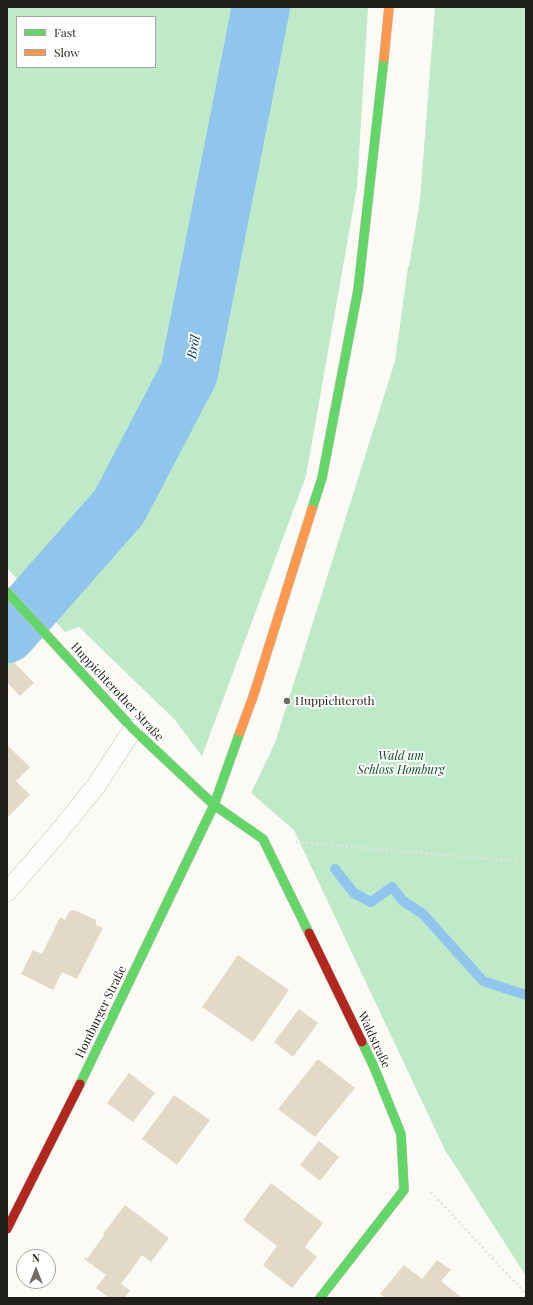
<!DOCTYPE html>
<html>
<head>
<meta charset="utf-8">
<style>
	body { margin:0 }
	#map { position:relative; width:533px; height:1305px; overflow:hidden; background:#fcfaf4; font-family:"Playfair Display",serif }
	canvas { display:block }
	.frame { position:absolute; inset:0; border:8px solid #211f1a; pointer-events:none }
	.legend { position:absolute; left:16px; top:16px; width:140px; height:52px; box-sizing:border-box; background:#fff; border:1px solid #a6a5a3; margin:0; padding:5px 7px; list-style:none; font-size:12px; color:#211f1a }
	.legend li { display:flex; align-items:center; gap:8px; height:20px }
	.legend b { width:20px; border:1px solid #a6a5a3 }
	.north { position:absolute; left:16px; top:1249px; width:40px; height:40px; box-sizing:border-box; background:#fff; border:1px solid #a6a5a3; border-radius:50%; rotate:0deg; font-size:11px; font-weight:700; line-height:16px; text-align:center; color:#211f1a }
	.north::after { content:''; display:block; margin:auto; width:14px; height:18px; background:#6e6c66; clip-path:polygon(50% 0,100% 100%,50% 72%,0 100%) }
</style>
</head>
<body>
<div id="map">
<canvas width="533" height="1305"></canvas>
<div class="frame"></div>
<ul class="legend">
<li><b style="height:5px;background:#63d668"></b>Fast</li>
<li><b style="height:5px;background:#ff974d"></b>Slow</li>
</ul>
<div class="north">N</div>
</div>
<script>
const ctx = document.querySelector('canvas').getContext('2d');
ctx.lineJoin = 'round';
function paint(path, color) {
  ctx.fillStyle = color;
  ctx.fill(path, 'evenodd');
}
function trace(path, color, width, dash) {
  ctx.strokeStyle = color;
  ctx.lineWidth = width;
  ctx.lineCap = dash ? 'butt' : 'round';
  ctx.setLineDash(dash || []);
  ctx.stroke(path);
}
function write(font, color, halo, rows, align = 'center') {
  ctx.font = font + ' "Playfair Display",serif';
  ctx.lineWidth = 4;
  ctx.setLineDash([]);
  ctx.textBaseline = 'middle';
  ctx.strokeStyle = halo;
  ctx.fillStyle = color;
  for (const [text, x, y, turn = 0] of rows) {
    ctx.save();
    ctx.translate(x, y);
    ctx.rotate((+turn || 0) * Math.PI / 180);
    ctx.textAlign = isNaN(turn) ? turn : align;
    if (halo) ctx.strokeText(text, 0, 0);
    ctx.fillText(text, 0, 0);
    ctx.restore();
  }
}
paint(new Path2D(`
	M7 7H368L357 187 306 476 202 756 175 720 79 627 65 632 7 568ZM17 17H155V67H17Z
	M435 7H526V1276L445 1150 294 830 251 793 275 743 395 361 408 267H409L420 200Z
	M7 621 32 646 7 671Z`), '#beeac7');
trace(new Path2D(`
	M335 869 354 893 371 902 392 887 403 901 423 914 483 981 526 995`), '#90c5ed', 10);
trace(new Path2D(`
	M7 634 119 507 189 373 261 7`), '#90c5ed', 58);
paint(new Path2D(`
	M14 662 34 683 20 696 7 682V669Z
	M7 745 30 767 16 781 30 795 7 818Z
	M74 910 96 920V925L103 928 77 979 62 972 53 990 21 974 33 950 42 954 60 917 65 920 69 912Z
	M238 955 289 990 253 1042 202 1007Z
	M299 1009 318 1023 293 1057 274 1042Z
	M318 1059 355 1088 315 1137 278 1109Z
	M129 1073 155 1093 133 1122 107 1103Z
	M174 1095 210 1120 177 1165 142 1139Z
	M319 1141 339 1157 320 1181 300 1165Z
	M271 1183 323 1223 305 1247 317 1257 292 1288 263 1265 277 1246 243 1220Z
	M125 1205 169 1238 151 1262 142 1255 121 1284 130 1290 125 1298H109L96 1288 106 1275 84 1259 86 1257 87 1259 104 1235 103 1234Z
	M437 1260 451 1270 441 1281 462 1298H385L380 1294 404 1265 422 1279Z`), '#e2dac6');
const lane = new Path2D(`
	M7 892 53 839 96 786 133 729`);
const fast = new Path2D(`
	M312 509 322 478 358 290 384 58
	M7 592 133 729 214 805 263 839 309 933
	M80 1084 214 805 240 732
	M320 1298 404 1190 401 1134 374 1067 362 1042`);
const slow = new Path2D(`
	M384 58 389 7
	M240 732 254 694 312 509`);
const jam = new Path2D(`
	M309 933 362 1042
	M7 1229 80 1084`);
trace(lane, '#bfbeb9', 20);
trace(fast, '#bfbeb9', 10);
trace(slow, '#bfbeb9', 10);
trace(jam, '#bfbeb9', 10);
trace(new Path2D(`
	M296 842 526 862
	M431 1192 526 1294`), '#e3e3e1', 2.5, [2, 3]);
trace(lane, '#fffefd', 19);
trace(fast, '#63d668', 9);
trace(slow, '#ff974d', 9);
trace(jam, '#b3261e', 9);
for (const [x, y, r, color] of [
	[287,701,4,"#6e6c66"]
]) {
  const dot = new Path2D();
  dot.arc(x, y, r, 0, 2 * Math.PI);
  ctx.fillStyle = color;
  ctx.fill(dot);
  trace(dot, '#fff', 1.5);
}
write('12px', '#211f1a', '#fff', [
	["Huppichterother Straße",117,692,47],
	["Homburger Straße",101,1012,-64],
	["Waldstraße",374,1040,65]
]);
write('12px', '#211f1a', '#fff', [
	["Huppichteroth",295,701]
], 'left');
write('italic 12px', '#0c4b26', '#fff', [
	["Wald um",401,756],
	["Schloss Homburg",401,770]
]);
write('italic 13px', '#003d63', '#fff', [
	["Bröl",194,347,-79]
]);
</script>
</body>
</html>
